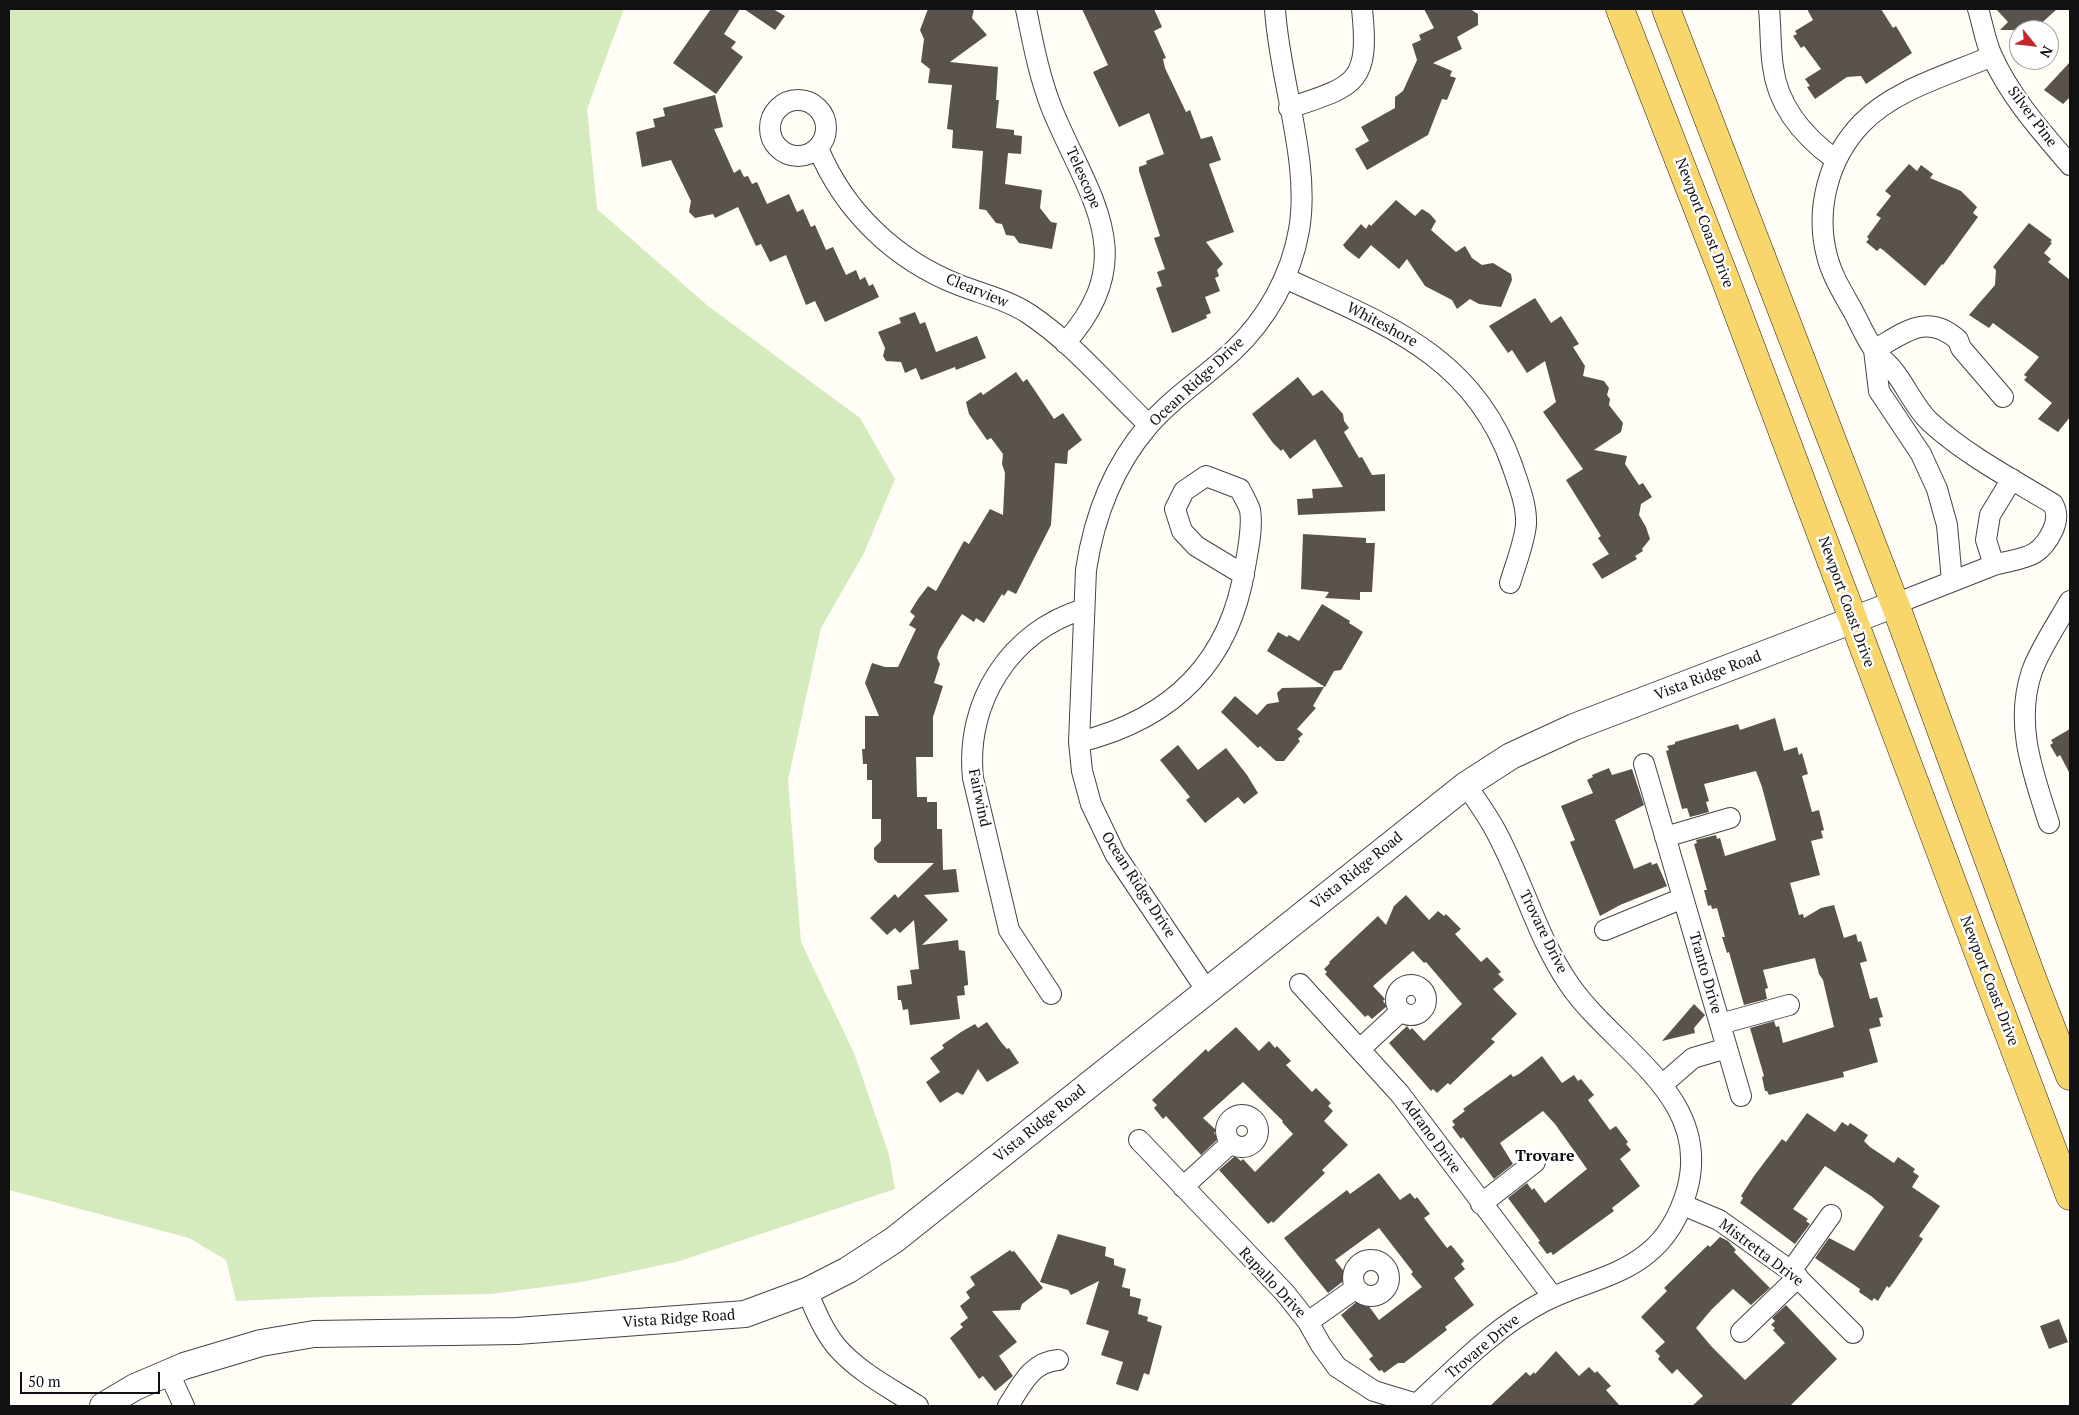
<!DOCTYPE html>
<html>
<head>
<meta charset="utf-8">
<style>
	body { margin:0 }
	#map { position:relative; width:2079px; height:1415px; overflow:hidden; background:#fffdf5; font-family:"PT Serif",serif }
	canvas { display:block }
	.frame { position:absolute; inset:0; border:10px solid #111; pointer-events:none }
	.north { position:absolute; left:2009px; top:20px; width:50px; height:50px; box-sizing:border-box; background:#fff; border:1px solid #a0a0a0; border-radius:50%; rotate:119deg; font-size:14px; font-weight:700; line-height:20px; text-align:center; color:#111 }
	.north::after { content:''; display:block; margin:auto; width:18px; height:22px; background:#c4262e; clip-path:polygon(50% 0,100% 100%,50% 72%,0 100%) }
	.scale { position:absolute; left:20px; top:1372px; width:140px; height:22px; box-sizing:border-box; border:2px solid #111; border-top:0; padding-left:6px; font-size:15px; line-height:18px; white-space:nowrap; color:#111; -webkit-text-stroke:4px #fff; paint-order:stroke }
</style>
</head>
<body>
<div id="map">
<canvas width="2079" height="1415"></canvas>
<div class="frame"></div>
<div class="north">N</div>
<div class="scale">50 m</div>
</div>
<script>
const ctx = document.querySelector('canvas').getContext('2d');
ctx.lineJoin = 'round';
function paint(path, color) {
  ctx.fillStyle = color;
  ctx.fill(path, 'evenodd');
}
function trace(path, color, width, dash) {
  ctx.strokeStyle = color;
  ctx.lineWidth = width;
  ctx.lineCap = dash ? 'butt' : 'round';
  ctx.setLineDash(dash || []);
  ctx.stroke(path);
}
function write(font, color, halo, rows, align = 'center') {
  ctx.font = font + ' "PT Serif",serif';
  ctx.lineWidth = 5;
  ctx.setLineDash([]);
  ctx.textBaseline = 'middle';
  ctx.strokeStyle = halo;
  ctx.fillStyle = color;
  for (const [text, x, y, turn = 0] of rows) {
    ctx.save();
    ctx.translate(x, y);
    ctx.rotate((+turn || 0) * Math.PI / 180);
    ctx.textAlign = isNaN(turn) ? turn : align;
    if (halo) ctx.strokeText(text, 0, 0);
    ctx.fillText(text, 0, 0);
    ctx.restore();
  }
}
paint(new Path2D(`
	M9 9H624L587 109 597 209 708 306 860 418 895 479 864 553 821 628 788 780 801 942 854 1053 889 1155 895 1189 680 1261 582 1282 491 1294 321 1297 236 1301 226 1260 189 1238 9 1190Z`), '#d5ebbd');
paint(new Path2D(`
	M711 9H740L724 34 736 42 731 48 743 57 716 94 673 63Z
	M744 9H773L785 16 775 30Z
	M928 9H974L972 18 987 35 950 62 998 67 996 100H999L996 128 1014 130V135L1022 136 1021 154 1008 153 1005 184 1042 190 1040 208 1051 222 1057 223 1052 249 1019 243 1014 236 1006 235 1002 224 996 223 986 210 979 209 983 151 952 148 953 130 947 129 952 85 928 83 930 69 921 62 924 39 920 30Z
	M1082 9H1154L1162 27 1154 31 1166 58 1163 59 1165 68 1186 112 1190 110 1201 139 1212 136 1221 160 1209 164 1234 232 1206 242 1223 264 1217 270 1219 276 1215 278 1220 291 1205 297 1211 313 1206 315 1207 318 1178 331 1172 333 1156 288 1162 286 1157 272 1165 269 1154 238 1160 236 1139 171V167L1147 164 1146 161 1164 154 1149 113 1119 127 1093 72 1108 65Z
	M1424 9H1470L1478 14V25L1457 37 1462 49 1433 63 1452 71 1450 76 1456 78 1447 100 1442 99 1428 135 1367 170 1355 149 1369 141 1361 127 1395 108V97L1403 91 1417 60 1412 44 1421 40 1419 35 1434 28Z
	M1807 9H1881L1893 28 1896 26 1912 53 1866 84 1861 76 1847 77 1815 99 1807 87 1810 86 1805 79 1821 69 1804 46 1801 48 1793 36 1797 34 1795 31 1813 20Z
	M1996 9H2057L2034 30H2000L2008 22Z
	M2070 62V97L2063 104 2044 90Z
	M715 95 723 127 714 129 734 173 740 169 744 177 748 176 752 184 757 182 767 204 789 194 797 212 803 209 811 227 815 225 826 250 833 247 846 275 856 270 860 280 865 277 869 286 873 284 879 297 825 322 815 301 806 305 786 255 770 262 761 244 756 246 738 207 715 218 713 214 695 218 689 212 691 201 671 160 642 167 636 132 655 127 653 119 665 116 663 108Z
	M1909 164 1917 171 1921 165 1933 174 1930 178 1961 191 1977 207 1973 213 1978 217 1943 265 1942 264 1925 286 1883 250 1880 248 1877 251 1866 242 1869 239 1867 237 1881 218 1876 215 1891 196 1885 191Z
	M1396 200 1415 216 1422 209 1430 214 1436 221 1431 230 1456 252 1465 246 1472 258 1482 265 1493 263 1511 274 1512 280 1501 307 1479 304 1470 299 1457 309 1452 300 1425 286 1407 259 1399 269 1371 245 1359 259 1346 249 1343 245 1361 224 1366 229 1369 224 1371 226Z
	M2029 223 2052 240 2050 242 2052 243 2044 253 2051 259 2048 262 2070 280V417L2058 432 2038 419 2052 403 2024 380 2027 377 2024 375 2039 357 1993 323 1989 328 1969 315 1995 285 1996 270 1993 267Z
	M1535 298 1551 323 1561 316 1579 344 1573 347 1585 366 1583 376 1604 381 1609 388 1607 395 1610 399 1609 405 1623 423 1621 432 1594 450 1627 456 1625 464 1639 485 1643 483 1652 497 1641 504 1639 515 1646 527 1650 539 1642 549 1643 551 1635 556 1637 559 1602 579 1592 564 1609 554 1598 538 1601 536 1566 480 1583 469 1543 412 1556 402 1545 361 1527 373 1512 350 1508 353 1489 326Z
	M915 312 920 324 925 322 936 352 977 336 986 358 956 370 955 367 921 380 916 368 905 373 901 362 886 361 883 356 885 348 878 332 901 323 899 318Z
	M1016 372 1023 382 1027 379 1054 419 1063 413 1082 440 1068 451 1067 464 1055 463 1051 525 1016 594 1008 590 1004 596 1002 594 984 623 976 618 974 622 962 614 939 650 937 658 940 664 934 683 943 686 933 717V757H916L917 797H927V802H937V829H942L943 870 956 869 959 892 924 895 948 920 922 945 958 940 959 950 965 951 968 983V985L964 986 965 995 957 996 960 1019 910 1025 908 1009 903 1010 901 1000H898L897 986 912 984 910 970 919 969 914 920 900 933 895 928 887 935 870 918 895 894 898 898 934 863H878L874 859V848L881 841V819H872V780H867V764H863L862 749H865V716H879L865 683 872 663 885 667H898L916 629 909 625 915 616 910 612 918 599 928 586 936 591 964 541 969 544 990 509 1003 515 1005 473 1002 464 1003 454 991 438 987 440 969 414 966 402 981 392 983 395Z
	M1298 377 1313 396 1322 390 1343 414 1344 421 1349 428 1344 432 1359 458 1362 457 1372 475 1385 474V511L1298 515 1297 499 1313 498 1312 489 1343 487 1315 439 1290 459 1283 449 1281 451 1273 443 1252 414Z
	M1303 534 1366 538V543H1375L1372 592H1360V600L1325 598 1329 592 1301 589Z
	M1322 604 1350 621 1349 623 1363 632 1341 670 1334 671 1325 687 1267 651 1278 632 1287 637 1289 635 1299 641Z
	M1324 687 1313 706 1316 708 1297 729 1303 734 1298 739 1300 741 1284 761H1276L1260 746 1258 748 1221 712 1235 696 1257 715 1267 704 1279 702 1277 693 1282 688Z
	M1775 718 1784 751 1797 747 1799 755 1802 753 1808 774 1802 776 1812 812 1819 810 1824 830 1821 831 1823 838 1811 841 1820 875 1790 883 1799 915 1803 914 1804 918 1821 908 1834 905 1844 938 1856 934 1858 942 1861 941 1867 961 1860 963 1870 999 1877 997 1883 1017 1879 1018 1881 1026 1869 1029 1878 1062 1843 1072 1844 1077 1769 1095 1767 1091H1765L1762 1077 1764 1076 1750 1028 1774 1021 1776 1027 1779 1026 1783 1043 1834 1027 1823 980 1819 974 1815 958 1763 970 1768 988 1765 989 1767 999 1744 1005 1729 952 1727 953 1722 937H1725L1717 908 1712 909 1711 905 1708 906 1704 890H1707L1694 844 1697 843 1696 840 1716 835 1717 839 1720 838 1725 856 1776 840 1762 787 1756 771 1704 784 1709 801 1706 802 1709 812 1690 817 1687 808 1682 809 1666 751 1669 750 1667 746 1675 744V742L1738 724 1740 730Z
	M2070 729V774L2060 755 2057 757 2050 745 2053 743 2051 740Z
	M1178 745 1198 770 1226 748 1247 775 1258 793 1244 804 1238 797 1205 823 1186 800 1190 797 1160 760Z
	M1609 768 1612 775 1632 769 1644 805 1615 820 1634 869 1651 862 1652 865 1657 863 1667 886 1620 905 1600 916 1570 842 1575 840 1561 806 1593 793 1587 780 1593 777 1592 775Z
	M1406 895 1429 920 1438 911 1444 916 1446 914 1461 929 1455 934 1481 962 1487 957 1501 972 1498 974 1504 980 1493 989 1517 1014 1491 1039 1495 1042 1450 1085 1448 1083 1437 1093 1433 1089 1431 1091 1389 1043 1407 1026 1410 1030 1412 1028 1424 1041 1462 1004 1426 962 1424 963 1413 951 1373 986 1385 999 1383 1001 1387 1006 1372 1019 1368 1015 1365 1017 1325 974 1327 972 1324 969 1330 963 1329 962 1378 916 1386 925 1394 906Z
	M1694 1004 1705 1015 1694 1028 1695 1033 1662 1041Z
	M987 1022 1001 1042 1007 1049 1009 1048 1019 1063 987 1082 978 1069 963 1095 957 1092 940 1103 926 1082 940 1072 930 1058 944 1048 942 1045 961 1032 975 1024 978 1028Z
	M1236 1027 1259 1051 1269 1041 1275 1048 1277 1046 1291 1061 1286 1065 1312 1092 1316 1088 1331 1103 1328 1106 1333 1111 1324 1121 1348 1145 1322 1170 1325 1173 1273 1223 1272 1221 1268 1224 1219 1170 1235 1156 1241 1161 1243 1159 1255 1172 1293 1134 1282 1122 1283 1121 1243 1082 1203 1118 1216 1130 1214 1133 1219 1138 1201 1155 1166 1116 1163 1119 1154 1108 1157 1105 1152 1100 1206 1049 1208 1052Z
	M1542 1056 1562 1083 1574 1075 1578 1081 1581 1079 1594 1095 1588 1100 1610 1130 1616 1126 1628 1142 1626 1144 1631 1150 1620 1159 1640 1186 1612 1208 1614 1211 1553 1255 1551 1252 1547 1254 1538 1242 1540 1241 1508 1198 1527 1183 1532 1190 1534 1188 1545 1203 1587 1169 1555 1124 1543 1111 1500 1143 1513 1164 1494 1179 1463 1137 1461 1139 1452 1127 1455 1125 1452 1121 1465 1111 1463 1109 1511 1074 1513 1077 1519 1074Z
	M1807 1113 1835 1132 1842 1122 1848 1126 1850 1123 1868 1135 1864 1141 1870 1147 1894 1163 1898 1157 1915 1169 1913 1172 1919 1176 1912 1187 1940 1206 1919 1236 1923 1239 1893 1283 1889 1288 1887 1286 1878 1301 1874 1298 1872 1301 1859 1292 1860 1289 1815 1258 1829 1238 1854 1251 1884 1207 1871 1196 1825 1166 1793 1209 1808 1219 1806 1221 1810 1224 1795 1244 1740 1203 1743 1198 1741 1196 1754 1176 1782 1139 1786 1142Z
	M1379 1173 1400 1200 1410 1193 1415 1199 1417 1197 1430 1214 1424 1218 1447 1248 1451 1245 1464 1261 1461 1264 1465 1269 1454 1278 1474 1305 1445 1327 1447 1330 1404 1363H1398L1384 1373 1382 1370 1379 1371 1369 1359 1373 1356 1341 1315 1360 1299 1366 1307 1368 1305 1379 1320 1422 1287 1411 1274 1413 1272 1379 1228 1335 1260 1345 1273 1343 1275 1346 1279 1328 1293 1284 1238 1347 1190 1350 1194Z
	M1058 1234 1106 1247 1105 1256 1114 1259V1265L1126 1269 1122 1287 1130 1289V1296L1141 1299 1138 1314 1148 1317 1147 1321 1162 1326 1149 1375 1144 1373 1138 1391 1116 1384 1123 1362 1101 1355 1109 1331 1086 1324 1099 1281 1071 1295 1068 1290 1040 1282Z
	M1720 1237 1728 1241 1736 1250 1734 1252 1770 1288 1751 1305 1733 1289 1712 1309 1696 1328 1711 1346 1745 1380 1785 1343 1773 1330 1775 1328 1771 1325 1775 1321 1772 1318 1786 1305 1837 1359 1790 1406H1692L1703 1396 1677 1369 1672 1374 1658 1359 1660 1356 1655 1351 1665 1342 1641 1317 1667 1291 1664 1288 1708 1245 1710 1247Z
	M1010 1250 1012 1252 1014 1251 1043 1288 1022 1304 1020 1310 992 1311 1017 1342 999 1356 1013 1376 995 1391 983 1376 979 1379 950 1338 963 1327 960 1324 968 1318 960 1306 970 1298 966 1292 975 1285 970 1277Z
	M2059 1319 2068 1342 2049 1349 2040 1326Z
	M1556 1351 1579 1376 1589 1367 1595 1373 1597 1371 1611 1386 1606 1390 1620 1406H1490L1526 1372 1530 1376 1534 1372 1535 1374Z`), '#5a524d');
const minor = new Path2D(`
	M1026 9C1033 43 1039 76 1052 109 1087 195 1144 256 1065 343
	M1769 9C1771 28 1770 48 1773 67 1778 107 1804 137 1836 160
	M1978 9C1983 25 1985 41 1992 56 2011 98 2041 131 2070 165
	M1992 56C1949 75 1895 89 1862 123 1828 158 1815 210 1827 256 1832 276 1843 293 1853 311 1860 324 1866 339 1875 351 1880 358 1888 363 1893 370 1907 387 1914 407 1930 422 1966 455 2012 479 2053 504 2058 513 2057 521 2053 530 2039 560 2023 557 1994 565L1986 540 1990 515 2012 479
	M770 128a28 28 0 1 1 56 0a28 28 0 1 1-56 0Z
	M1289 108C1355 86 1370 84 1362 9
	M818 148C844 211 895 260 959 285 982 294 1008 300 1029 314 1074 344 1110 388 1149 425
	M1285 278C1382 323 1473 354 1512 465 1518 483 1527 505 1526 524 1525 541 1515 566 1510 583
	M1874 350 1879 391 1921 454 1937 489 1947 525 1952 581
	M1874 350C1904 333 1927 312 1958 340L1961 348 2003 397
	M1895 604 1994 565
	M1079 742C1172 719 1230 663 1245 567 1248 550 1253 527 1250 510 1248 503 1243 496 1240 489L1206 476 1184 491 1175 509 1182 531 1196 546 1244 575
	M1644 764 1741 1096
	M2049 823C2033 773 2014 724 2032 671 2041 647 2057 624 2070 601
	M1665 837 1730 818
	M1605 930 1683 898
	M1300 984 1400 1094 1553 1297
	M1396 1000a15 15 0 1 1 30 0a15 15 0 1 1-30 0Z
	M1207 991 1115 854 1091 804 1082 771 1079 742 1086 570C1094 517 1112 468 1148 426 1173 397 1205 377 1233 351 1267 319 1291 276 1299 230 1311 162 1279 79 1275 9
	M1051 994 1009 930 973 778C965 702 1010 631 1084 609
	M1720 1024 1789 1005
	M1360 1049 1401 1011
	M1663 1084 1693 1058 1727 1048
	M1226 1131a16 16 0 1 1 32 0a16 16 0 1 1-32 0Z
	M1139 1140 1285 1293 1308 1322 1321 1345 1337 1367 1374 1391 1417 1404
	M1183 1187 1231 1143
	M1481 1204 1535 1162
	M1683 1205 1719 1220 1791 1271 1853 1333
	M1353 1278a18 18 0 1 1 36 0a18 18 0 1 1-36 0Z
	M1791 1271 1831 1215
	M807 1291C815 1310 823 1330 836 1346 858 1372 890 1388 918 1406
	M1308 1322 1356 1288
	M1741 1332 1798 1277
	M169 1373 184 1406
	M1417 1404C1456 1368 1495 1327 1543 1302 1577 1284 1618 1278 1648 1253 1668 1237 1680 1214 1687 1190 1713 1096 1614 1050 1569 984 1536 936 1522 877 1493 826 1485 812 1475 798 1466 785
	M1008 1406C1021 1386 1031 1362 1058 1360`);
const tertiary = new Path2D(`
	M103 1406 135 1387 184 1366 261 1343 314 1334 517 1331 745 1314 807 1291 848 1270 894 1240 1466 785 1511 756 1574 727 1895 604`);
const primary = new Path2D(`
	M1620 9 1726 281 2070 1196
	M1666 9 1895 604 2032 978 2070 1076`);
trace(minor, '#444', 22);
trace(tertiary, '#444', 28);
trace(primary, '#222', 29);
trace(minor, '#fff', 20);
trace(tertiary, '#fff', 26);
trace(primary, '#f9d66b', 28);
write('15px', '#111', '#fff', [
	["Silver Pine",2032,117,53],
	["Telescope",1083,178,66],
	["Newport Coast Drive",1704,223,69],
	["Clearview",977,291,22],
	["Whiteshore",1382,325,28],
	["Ocean Ridge Drive",1197,382,-43],
	["Newport Coast Drive",1846,602,70],
	["Vista Ridge Road",1708,676,-21],
	["Fairwind",979,798,78],
	["Vista Ridge Road",1357,871,-39],
	["Ocean Ridge Drive",1138,885,57],
	["Trovare Drive",1543,932,64],
	["Tranto Drive",1705,973,74],
	["Newport Coast Drive",1989,981,69],
	["Vista Ridge Road",1040,1124,-39],
	["Adrano Drive",1431,1136,54],
	["Mistretta Drive",1761,1253,37],
	["Rapallo Drive",1272,1283,47],
	["Vista Ridge Road",679,1319,-4],
	["Trovare Drive",1483,1347,-40]
]);
write('bold 16px', '#111', '#fff', [
	["Trovare",1545,1156]
]);
</script>
</body>
</html>
